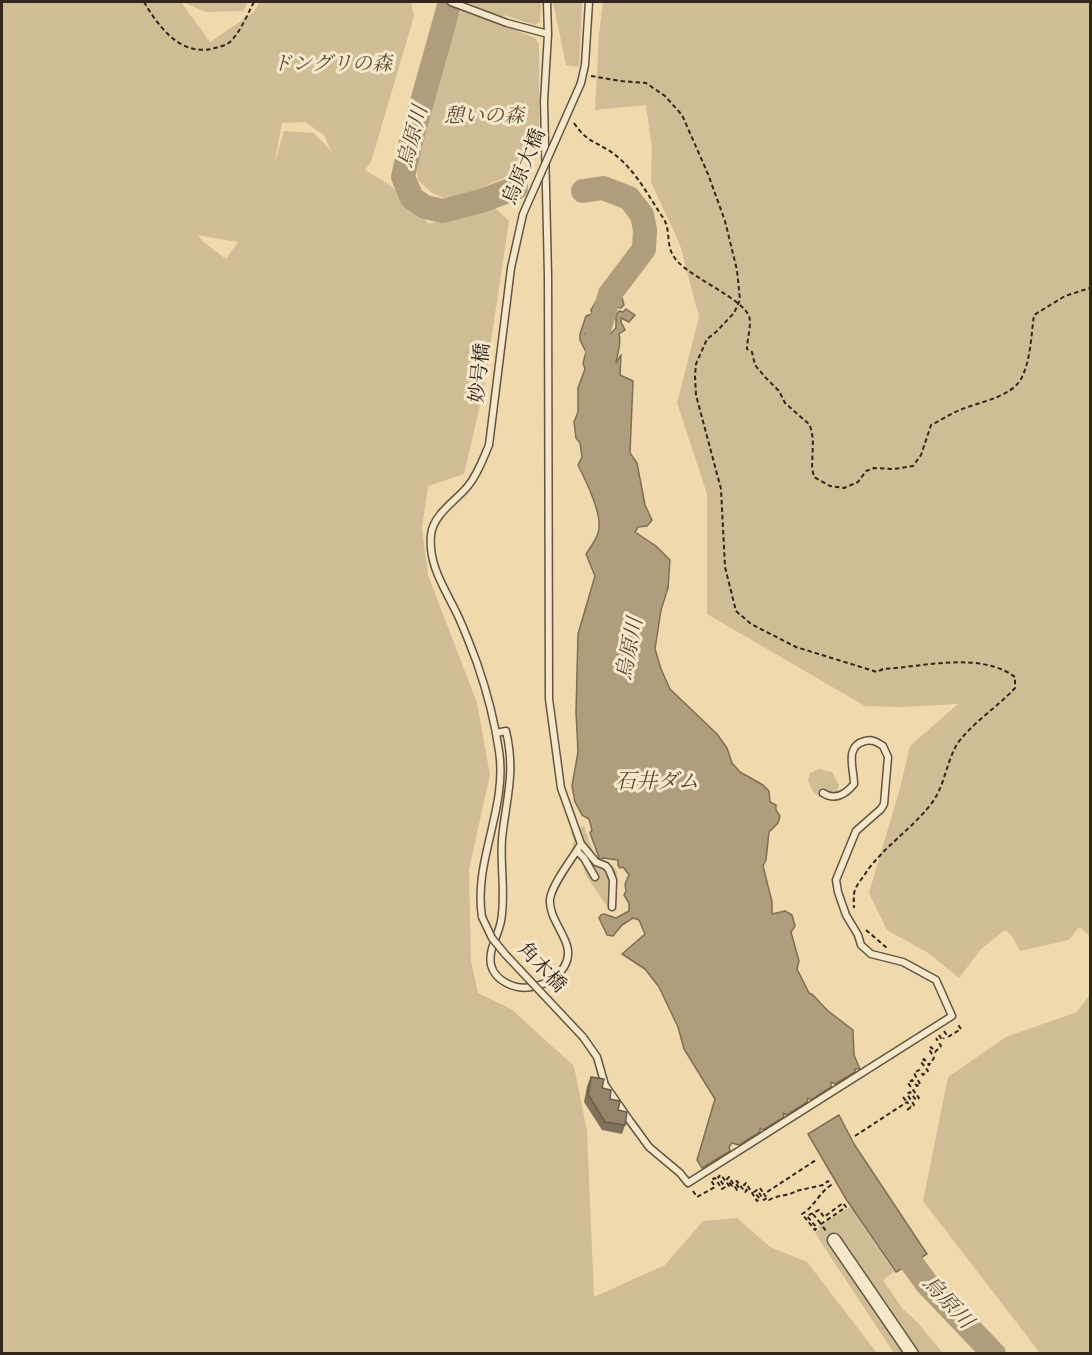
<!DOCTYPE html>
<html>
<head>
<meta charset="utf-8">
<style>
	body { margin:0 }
	#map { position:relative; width:1092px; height:1355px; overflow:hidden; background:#f0daad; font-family:"IM FELL French Canon",serif }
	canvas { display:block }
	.frame { position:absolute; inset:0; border:3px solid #33271d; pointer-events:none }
</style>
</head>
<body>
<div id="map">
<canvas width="1092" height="1355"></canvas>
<div class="frame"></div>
</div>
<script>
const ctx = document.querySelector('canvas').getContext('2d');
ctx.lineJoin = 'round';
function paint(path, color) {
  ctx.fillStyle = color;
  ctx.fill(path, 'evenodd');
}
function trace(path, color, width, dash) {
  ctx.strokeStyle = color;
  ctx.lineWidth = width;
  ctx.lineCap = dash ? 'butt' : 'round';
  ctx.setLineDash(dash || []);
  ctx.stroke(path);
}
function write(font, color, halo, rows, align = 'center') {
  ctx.font = font + ' "IM FELL French Canon","Noto Serif JP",serif';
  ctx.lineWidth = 6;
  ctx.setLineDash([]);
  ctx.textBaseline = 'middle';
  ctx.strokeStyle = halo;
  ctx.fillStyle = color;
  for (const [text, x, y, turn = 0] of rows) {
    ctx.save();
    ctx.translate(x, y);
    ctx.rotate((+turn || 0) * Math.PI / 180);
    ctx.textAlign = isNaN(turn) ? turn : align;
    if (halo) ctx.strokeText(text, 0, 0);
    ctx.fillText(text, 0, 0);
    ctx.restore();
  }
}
paint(new Path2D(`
	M2 2H181L210 42 253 13 260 2H411L414 16 371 162 365 170 390 185 429 224 493 206 509 221 484 388 464 474 428 486 422 528 428 575 477 703 490 775 469 869 471 961 478 993 511 1009 574 1066 587 1131 594 1297 665 1265 703 1221 737 1218 770 1247 807 1262 877 1353H2ZM305 122 324 135 331 151 314 133 284 131 274 165 282 123ZM197 235 238 242 226 259 206 244Z
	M183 2H248L243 11 206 12Z
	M464 2H541L540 22 535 25 504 15 500 24 535 38 539 44V136L512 174 466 195 444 198 431 192 418 180 417 167 434 86Z
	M553 2H582L579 67 566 65Z
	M603 2H1090V936L1079 927 1069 940 1020 951 1012 936 1005 930 981 949 959 978 930 954 887 930 869 893 900 788 910 746 958 704 901 707 865 706 707 614V494L677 403 699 317 680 245 651 182 652 148 646 105 595 110 599 34Z
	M819 769 832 772 839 785 837 792 831 794 826 792 819 797 812 790 808 780 810 773Z
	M584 826 595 857 613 866 617 871 615 910 608 908 585 874 584 864 571 851 574 841 571 832Z
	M1090 940V1353H1040L923 1201 948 1077 1006 1037 1077 1012 1089 996Z
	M850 1207 894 1272 883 1280 902 1308 918 1323 943 1353H894L815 1233 820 1229 818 1226Z`), '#d0bc95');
const water = new Path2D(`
	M605 293 611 300 617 294 622 298 624 305 621 308 613 306 615 312 611 315 608 312 604 304 603 309 595 314V322L585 334 587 336 604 317 605 339 592 344 602 353 608 336 616 328V315L619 311 623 312 626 309 635 315 629 322 621 318V322L625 330 619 334C622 346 617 352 616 363L621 355 620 375 633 381 630 453 637 463 645 505 652 520 647 526 638 527 635 532 656 546 670 560 668 588 661 610 655 649 661 669 670 689 717 734 727 748 732 763 740 772 763 785 769 791 770 802 776 805V810L780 816 778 823 769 832 766 860 763 866 772 902V914L785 911 792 915 795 926 791 932 799 961 797 969 809 993 813 995 827 1010 853 1030 854 1055 860 1069H855V1072L835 1084 831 1082V1087L811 1100 808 1098 807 1102 787 1115 783 1113 784 1117 763 1130 760 1128V1132L739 1145 732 1143 729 1147 730 1151 702 1168 697 1160 715 1099 684 1049 678 1027 659 987 645 969 622 954 645 934 639 920 633 918 622 925 613 936 607 935 599 918 601 915 604 914 616 918 629 911V903L624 895 626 891 625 884 629 875 623 867 620 868 618 865V860L603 858 600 860 590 833 592 830 589 819 582 815 575 802 572 786 578 752 576 712 578 634 595 576 586 554C590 548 596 540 598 533 604 517 586 481 578 465L582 457 580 443 576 438 574 422 578 412V388L585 369 583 363 586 352 580 340V334L586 316 592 314 591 310 596 301 600 300V297L602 295 605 296Z
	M839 1115 854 1144 927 1254 896 1272 846 1199 808 1134Z`);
paint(water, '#b09d7c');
trace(water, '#7e6e56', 1.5);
trace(new Path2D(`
	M450 2 411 141 403 177 412 198 425 207 443 211 481 201 516 188
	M583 191 603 188 629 198 642 215 645 230 644 249 610 294 597 336 598 368 600 382
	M903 1251 927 1284 994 1354`), '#b09d7c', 24);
const service = new Path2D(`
	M451 2 507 23 548 34
	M581 83 585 65 589 2
	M496 733 506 731C516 774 506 798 502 839 500 867 506 894 501 921 498 937 488 949 491 965 495 981 515 990 531 987 546 984 555 981 564 967 579 943 548 924 550 899 552 884 572 859 581 844L561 788 549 699 548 276 544 101 548 34 547 2
	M581 844 596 862 606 866 609 870 613 880 612 907
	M577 851 584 858 595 877
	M482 917C473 861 508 808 499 751 495 723 486 689 477 663 471 647 465 631 458 616 446 590 428 566 431 535 433 514 456 501 468 486 478 474 483 459 489 445L511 268
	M583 1037 597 1057 605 1085 630 1121 649 1147 680 1173 688 1183 952 1016 936 980 903 962 871 954 861 945 858 935 846 915 838 892 836 880 856 831 881 809 884 804 888 757 883 746C877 742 872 739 865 741 844 746 854 769 854 784 846 794 835 801 823 793`);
const minor = new Path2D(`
	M834 1240 912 1354`);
trace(service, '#625441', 9);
trace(minor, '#625441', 15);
trace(new Path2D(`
	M144 2C159 27 179 55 212 49 218 47 225 46 230 42 241 31 247 15 254 2
	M591 76 620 81 646 83 665 96 682 115 708 174 725 221 737 270 740 300 734 313 716 332 707 339 696 364 695 376 696 395 721 489 725 567 736 611 751 624 796 647 877 672 883 669C923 667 980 651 1015 677V688C1000 705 967 727 956 746 946 764 944 788 931 804 911 830 883 847 865 874 862 879 857 884 855 890 853 895 854 902 854 908
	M574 123C589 146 602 142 620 159 639 176 650 199 664 219 672 235 664 247 678 262 693 278 742 299 749 316 752 324 747 339 747 349L752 352 755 365 766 378 779 391 785 403 810 425 813 439 812 468 814 477 830 486 844 488 858 482 866 471 874 468 894 469 913 466 921 455 931 425C941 420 950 414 960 410 978 402 1010 398 1021 379 1031 360 1031 335 1034 315L1065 296 1090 288
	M866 930 887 948
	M944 1031 948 1037 961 1029 957 1023
	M939 1035 942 1040 944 1038
	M920 1084 914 1073 919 1070 923 1075 928 1071 921 1062 924 1059 929 1065 934 1058 929 1049 931 1047 935 1052 941 1046 936 1038
	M903 1097 907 1102
	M907 1110 914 1105 907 1094 910 1092 916 1100 919 1098 908 1083 912 1080 917 1086 919 1085
	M855 1136 907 1102 911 1107
	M760 1188 764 1194
	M693 1191 697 1197 715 1187 711 1180 715 1178 722 1189 725 1187 718 1177 721 1175 730 1187 732 1186 727 1179 729 1177 737 1190 739 1188 735 1182 737 1181 745 1192 747 1190 744 1185 746 1183 757 1201 760 1199 754 1192 757 1190 764 1200 767 1198 769 1200C777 1195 789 1196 796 1191L823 1185 828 1181 831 1185C819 1193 814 1207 802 1214L815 1230 817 1228 807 1216 819 1210 824 1217 843 1203 846 1207 821 1224 826 1231
	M766 1197 764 1194 816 1160
	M813 1214 821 1224`), '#33271d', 2, [4.5, 3]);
trace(service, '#f5e7ca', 6);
trace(minor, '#f5e7ca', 12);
const serviceBridge = new Path2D(`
	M511 268 523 214 581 83
	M482 917 492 938 505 954 583 1037`);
trace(serviceBridge, '#625441', 9, []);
trace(serviceBridge, '#f5e7ca', 6);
paint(new Path2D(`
	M591 1077 602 1088 618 1110 625 1125 622 1134 602 1130 584 1102 587 1086Z`), '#807259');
const building = new Path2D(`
	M591 1077 604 1079 602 1088 611 1090 610 1099 620 1101 618 1110 627 1112 625 1125 605 1122 588 1094Z`);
paint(building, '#958468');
trace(building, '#685c49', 1.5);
write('italic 20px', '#5a4c3b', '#f5e7ca', [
	["ドングリの森",332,65],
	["憩いの森",484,117]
]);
write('20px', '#33271d', '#f5e7ca', [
	["烏原大橋",525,167,-67],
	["妙号橋",481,373,-84],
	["角木橋",541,968,47]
]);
write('italic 21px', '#584a3a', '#f5e7ca', [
	["烏原川",414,137,-75],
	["烏原川",631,649,-79],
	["石井ダム",657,783],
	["烏原川",947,1303,47]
]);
</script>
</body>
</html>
